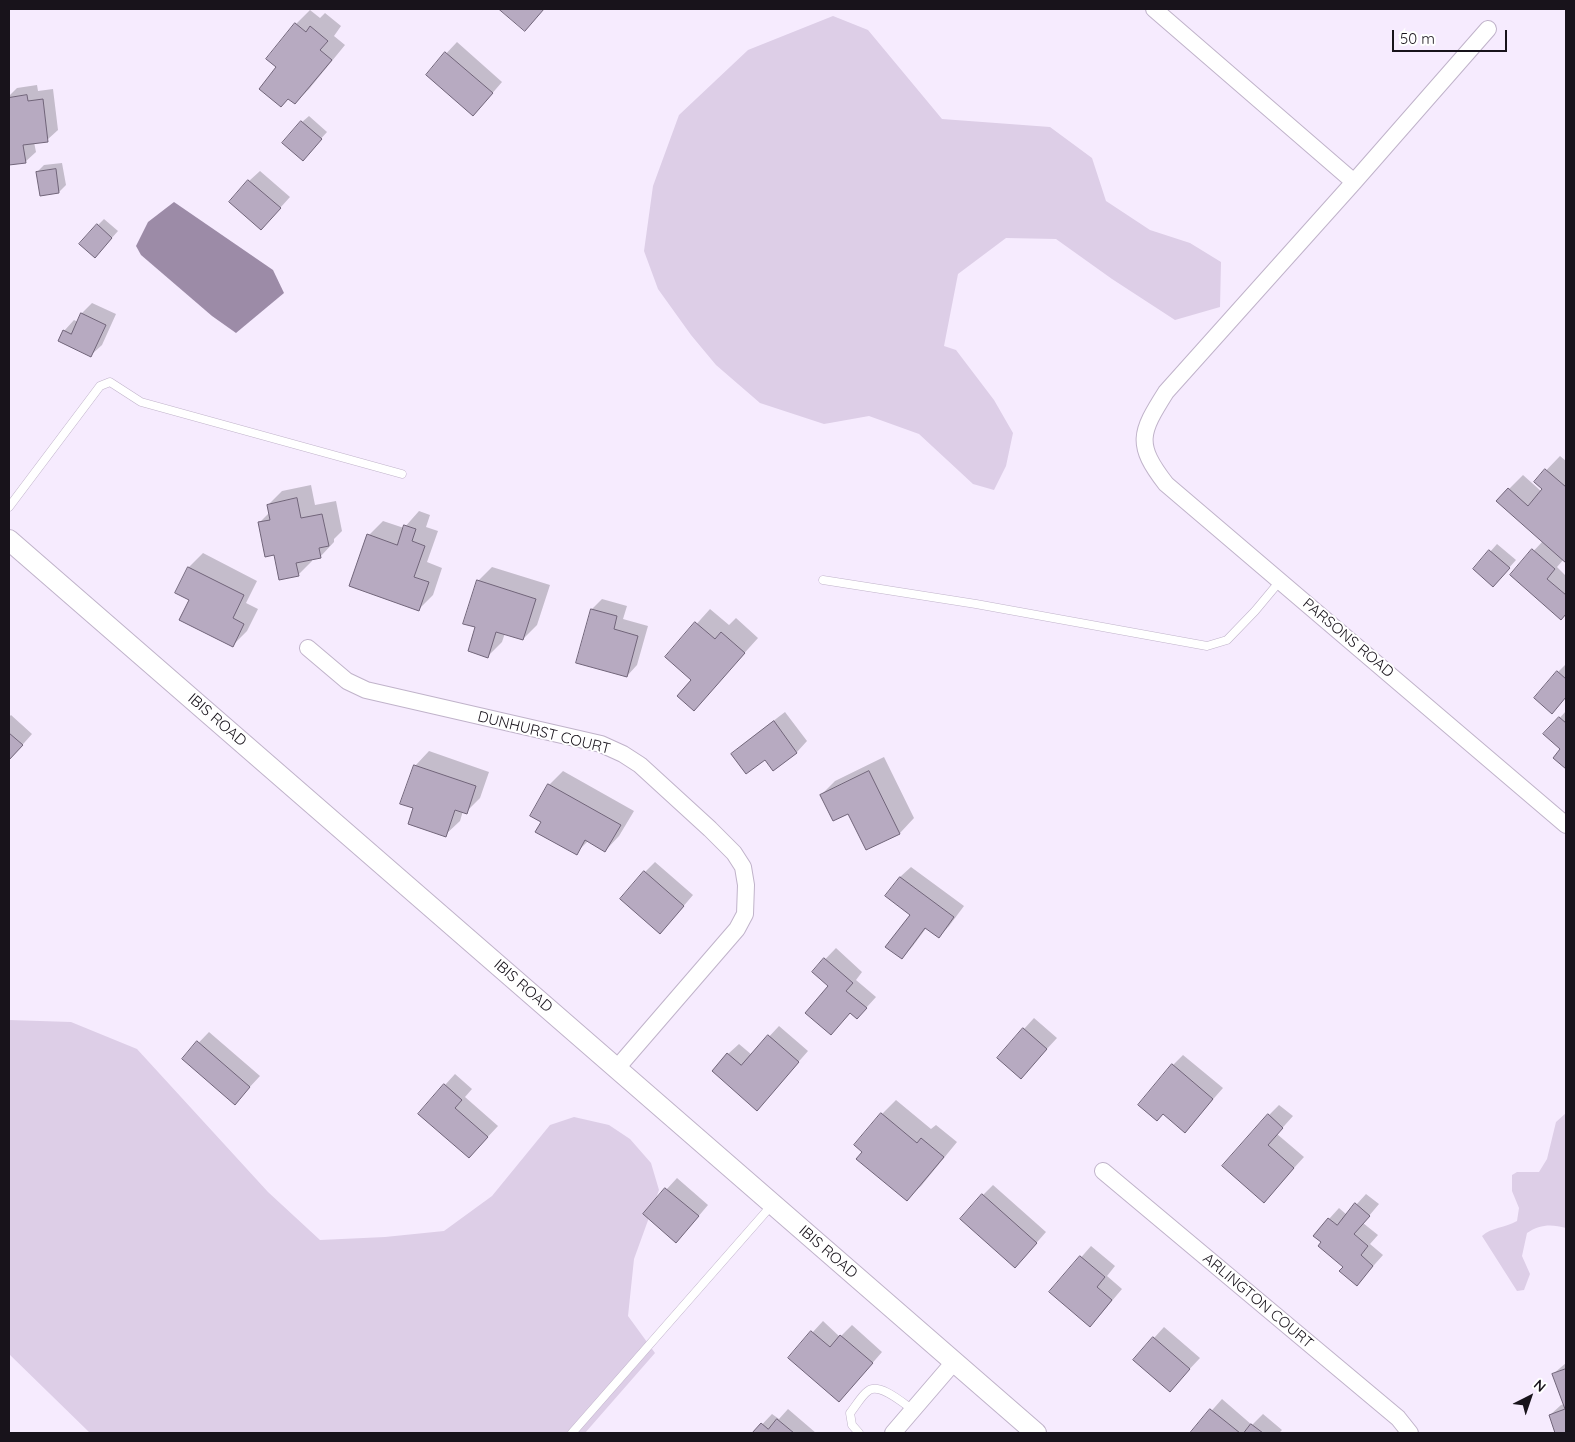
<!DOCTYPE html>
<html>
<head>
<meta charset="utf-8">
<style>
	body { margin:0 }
	#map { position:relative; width:1575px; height:1442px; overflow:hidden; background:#f6ebfe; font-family:Quicksand,sans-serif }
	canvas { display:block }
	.frame { position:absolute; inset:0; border:10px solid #18131b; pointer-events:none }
	.north { position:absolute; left:1505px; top:1372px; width:50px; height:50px; -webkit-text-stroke:4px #fff; paint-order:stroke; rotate:41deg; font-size:14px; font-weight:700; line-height:20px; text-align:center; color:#18131b }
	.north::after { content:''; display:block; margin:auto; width:18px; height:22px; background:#18131b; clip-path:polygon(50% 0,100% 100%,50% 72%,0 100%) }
	.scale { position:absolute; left:1392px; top:30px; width:115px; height:22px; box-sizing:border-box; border:2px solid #18131b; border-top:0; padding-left:6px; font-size:15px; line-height:18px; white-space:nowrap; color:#18131b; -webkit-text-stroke:4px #fff; paint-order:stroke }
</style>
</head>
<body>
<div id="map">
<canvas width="1575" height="1442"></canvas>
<div class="frame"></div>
<div class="north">N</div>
<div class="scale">50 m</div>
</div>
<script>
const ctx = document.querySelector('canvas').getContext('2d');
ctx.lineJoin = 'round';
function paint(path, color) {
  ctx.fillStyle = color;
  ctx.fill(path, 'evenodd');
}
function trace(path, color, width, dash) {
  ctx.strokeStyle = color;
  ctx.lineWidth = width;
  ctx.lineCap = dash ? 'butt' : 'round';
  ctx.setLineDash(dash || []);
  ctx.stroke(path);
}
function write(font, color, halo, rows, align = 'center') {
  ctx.font = font + ' Quicksand,sans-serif';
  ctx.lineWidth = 4;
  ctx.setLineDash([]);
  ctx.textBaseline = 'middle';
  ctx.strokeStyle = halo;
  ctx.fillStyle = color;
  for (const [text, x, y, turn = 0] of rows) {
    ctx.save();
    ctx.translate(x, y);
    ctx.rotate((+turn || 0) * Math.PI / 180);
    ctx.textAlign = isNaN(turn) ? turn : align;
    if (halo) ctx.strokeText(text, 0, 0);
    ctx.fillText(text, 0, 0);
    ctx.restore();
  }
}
paint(new Path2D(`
	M833 16 868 30 942 119 1050 127 1092 158 1106 201 1150 230 1190 243 1221 262 1220 307 1175 320 1112 279 1056 239 1006 238 958 274 944 346 956 350 994 400 1013 433 1006 466 994 490 973 484 919 434 869 416 824 424 760 403 716 365 691 335 658 289 644 251 653 186 679 115 748 50Z
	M9 1020 71 1022 137 1049 268 1192 320 1240 385 1237 444 1231 492 1196 550 1125 574 1117 609 1125 630 1139 651 1163 659 1190 634 1259 628 1316 655 1353 585 1433H90L9 1354Z
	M1566 1113V1228C1552 1224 1540 1224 1527 1233L1522 1256 1530 1274 1524 1290 1517 1291 1482 1236C1492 1227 1505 1228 1517 1221L1519 1208 1512 1191V1175L1517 1172H1539L1547 1159 1556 1122Z`), '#ddcee7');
paint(new Path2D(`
	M174 202 273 270 284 293 236 333 212 316 141 255 136 246 148 222Z`), '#9c8ba7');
paint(new Path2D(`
	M310 10 320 18 325 13 341 26 334 36 345 45 309 89 295 103 278 67 268 59 296 24Z
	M457 42 502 82 483 104 427 74Z
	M37 85 38 91 53 89 58 130 47 140 34 142 36 152 25 162 9 164V96L17 88Z
	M309 116 327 132 309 152 302 122Z
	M62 163 66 185 59 192 41 194 37 172 44 165Z
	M260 171 290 197 261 229 249 181Z
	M104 219 118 231 102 249 98 225Z
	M92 303 116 314 102 345 91 355 64 331 74 320 78 322 82 313Z
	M1560 456 1566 461V561L1564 559 1557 567 1566 576V613L1561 618 1511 575 1543 541 1509 489 1523 475 1542 492 1544 489 1535 482Z
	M311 485 315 505 336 501 342 531 334 539V542L320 557 312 558V561L298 575 275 554 259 523 270 512 268 505 282 491Z
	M419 511 430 515 426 527 438 531 427 562 442 568 433 595 419 609 369 535 383 521 404 528Z
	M1497 544 1516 560 1500 578 1475 569Z
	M203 553 257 581 246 603 258 609 247 631 233 645 191 599 176 592 189 567Z
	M492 567 550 585 537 625 523 639 505 633 502 642 488 656 477 627 478 581Z
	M602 599 627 606 623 619 648 626 637 665 627 676 592 609Z
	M710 609 729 625 736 618 758 638 694 709 693 680 667 657Z
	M1565 665 1566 667V696L1559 705 1558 672Z
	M1566 711V768L1555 758 1562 749 1545 734Z
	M785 712 807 741 797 752 773 769 765 758 732 754 743 744Z
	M11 715 32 734 9 760V717Z
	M429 751 489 772 480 798 466 812 463 811 460 821 445 835 415 808V766Z
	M884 757 914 818 900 833 866 849 849 812 821 795 835 781Z
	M563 771 634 811 619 836 605 851 588 841 576 853 543 822 549 785Z
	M655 862 693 895 670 922 645 872Z
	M911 867 964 906 949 926 939 937 927 927 912 947 902 958 911 914 887 896 900 877Z
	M836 948 862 972 856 980 876 997 857 1018 851 1012 831 1034 830 986 813 972Z
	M1034 1018 1057 1038 1021 1077 1024 1029Z
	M779 1026 808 1051 767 1098 728 1054 739 1044 752 1055Z
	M209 1032 260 1076 235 1103 183 1059Z
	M1183 1055 1223 1088 1185 1131 1163 1113 1173 1065Z
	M455 1074 472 1089 465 1097 498 1126 469 1157 445 1085Z
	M896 1100 931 1129 936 1125 957 1142 921 1186 906 1200 863 1151 882 1114Z
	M1279 1105 1293 1116 1277 1134 1304 1157 1264 1201 1269 1115Z
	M677 1178 708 1205 686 1231 644 1214Z
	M993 1185 1046 1232 1025 1256 983 1195Z
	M1366 1194 1379 1204 1363 1223 1378 1235 1370 1244 1383 1255 1367 1273 1344 1267 1322 1242 1329 1219 1339 1208 1347 1215Z
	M1091 1246 1115 1266 1107 1276 1122 1289 1100 1315 1051 1292Z
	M823 1321 840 1337 852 1325 882 1352 849 1390 790 1357Z
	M1164 1327 1200 1358 1170 1390 1154 1338Z
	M1566 1363V1433H1557L1550 1415 1561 1405 1564 1404 1553 1374Z
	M1222 1399 1252 1425 1263 1414 1282 1430 1279 1433H1192Z
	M788 1409 816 1433H754L772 1414 779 1419Z`), '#0003');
const building = new Path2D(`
	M499 9H544L525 31Z
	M295 23 306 32 310 26 328 41 320 50 332 60 295 104 288 99 281 107 259 89 276 67 266 59Z
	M445 52 493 93 473 116 426 75Z
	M27 95 28 101 43 99 48 142 23 145 26 163 9 165V98Z
	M301 121 322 139 303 161 282 143Z
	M56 169 59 193 40 196 36 172Z
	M248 180 281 208 261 230 229 202Z
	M97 224 112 238 95 258 79 244Z
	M81 313 106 325 91 357 58 341 63 330 71 334Z
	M1545 469 1566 487V563L1496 501 1508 488 1528 506 1542 489 1534 482Z
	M297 498 301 518 322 514 329 546 319 548 321 558 296 563 299 576 279 580 274 555 265 557 258 522 270 520 267 505Z
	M404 525 416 529 412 541 425 546 414 577 429 582 419 611 349 586 367 534 397 545Z
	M1532 549 1555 569 1547 579 1566 595V614L1561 620 1510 575Z
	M1489 550 1510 568 1493 587 1473 569Z
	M188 567 244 595 233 618 244 624 233 647 179 620 189 600 175 593Z
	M477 580 536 599 523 640 496 632 488 658 468 651 475 627 463 624Z
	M591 609 617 616 614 629 638 636 627 677 576 663Z
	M695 622 715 639 721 632 745 653 694 711 677 696 691 680 665 657Z
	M1557 671 1566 679V697L1552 714 1534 698Z
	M1559 717 1566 723V769L1553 758 1560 749 1543 734Z
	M774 721 797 753 773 771 765 760 746 774 731 754Z
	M9 733 23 745 9 760Z
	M414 765 476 786 467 814 455 810 446 837 408 824 413 808 400 804Z
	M869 771 900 834 866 850 848 814 833 821 820 795Z
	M548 784 621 825 605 852 585 840 577 855 535 832 541 822 530 816Z
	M644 871 684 906 660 934 620 899Z
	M900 877 954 917 939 938 925 928 902 959 885 947 910 915 885 896Z
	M824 958 853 983 846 991 867 1008 857 1019 850 1013 831 1035 805 1013 828 986 812 972Z
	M1023 1028 1047 1049 1021 1079 997 1058Z
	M768 1035 799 1062 757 1111 712 1071 727 1053 741 1065Z
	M197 1041 250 1087 235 1105 182 1059Z
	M1172 1064 1213 1099 1185 1133 1163 1114 1157 1121 1138 1105Z
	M444 1084 462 1100 455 1108 488 1137 469 1158 418 1114Z
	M881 1113 917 1143 921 1138 944 1157 907 1201 856 1159 862 1152 854 1145Z
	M1268 1114 1283 1128 1268 1145 1294 1168 1264 1203 1222 1166Z
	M665 1188 699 1216 676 1243 643 1214Z
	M982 1194 1037 1243 1015 1268 960 1219Z
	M1355 1203 1370 1216 1354 1234 1368 1246 1361 1255 1373 1266 1357 1286 1339 1271 1343 1267 1318 1246 1321 1242 1313 1236 1328 1218 1337 1225Z
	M1080 1256 1105 1277 1097 1287 1112 1300 1090 1327 1049 1292Z
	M811 1331 830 1347 840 1335 873 1363 839 1402 788 1358Z
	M1153 1337 1190 1369 1170 1392 1133 1360Z
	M1566 1369V1433H1555L1549 1415 1565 1409 1552 1374Z
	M1210 1409 1240 1433H1190Z
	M777 1419 794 1433H752L761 1423 768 1429Z
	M1251 1424 1263 1433H1244Z`);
paint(building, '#b7aac1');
trace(building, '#706479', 1);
const service = new Path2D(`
	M9 507 100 386 110 382 141 402 402 474
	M823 580 976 604 1207 646 1227 640 1255 611 1280 581
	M572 1433 771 1206
	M859 1433 852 1425 850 1413C856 1406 861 1396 868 1391 879 1382 903 1403 913 1410`);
const minor = new Path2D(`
	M1154 9 1354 182
	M1488 29 1354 182 1166 392C1140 433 1135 444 1166 484L1566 825
	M308 648 347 681 366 690 601 744 623 754 640 765 710 829 734 853 743 867 746 885 745 914 737 929 617 1068
	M1103 1171 1398 1418 1410 1433
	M893 1433 954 1362`);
const tertiary = new Path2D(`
	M9 540 1036 1433`);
trace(service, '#c0b3ca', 9);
trace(minor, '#c0b3ca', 18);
trace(tertiary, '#c0b3ca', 22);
trace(service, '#fff', 8);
trace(minor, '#fff', 16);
trace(tertiary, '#fff', 20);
write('15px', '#18131b', '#fff', [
	["PARSONS ROAD",1348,638,40],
	["IBIS ROAD",217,720,41],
	["DUNHURST COURT",544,733,14],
	["IBIS ROAD",523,986,41],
	["IBIS ROAD",828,1252,41],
	["ARLINGTON COURT",1258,1301,40]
]);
</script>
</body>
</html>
